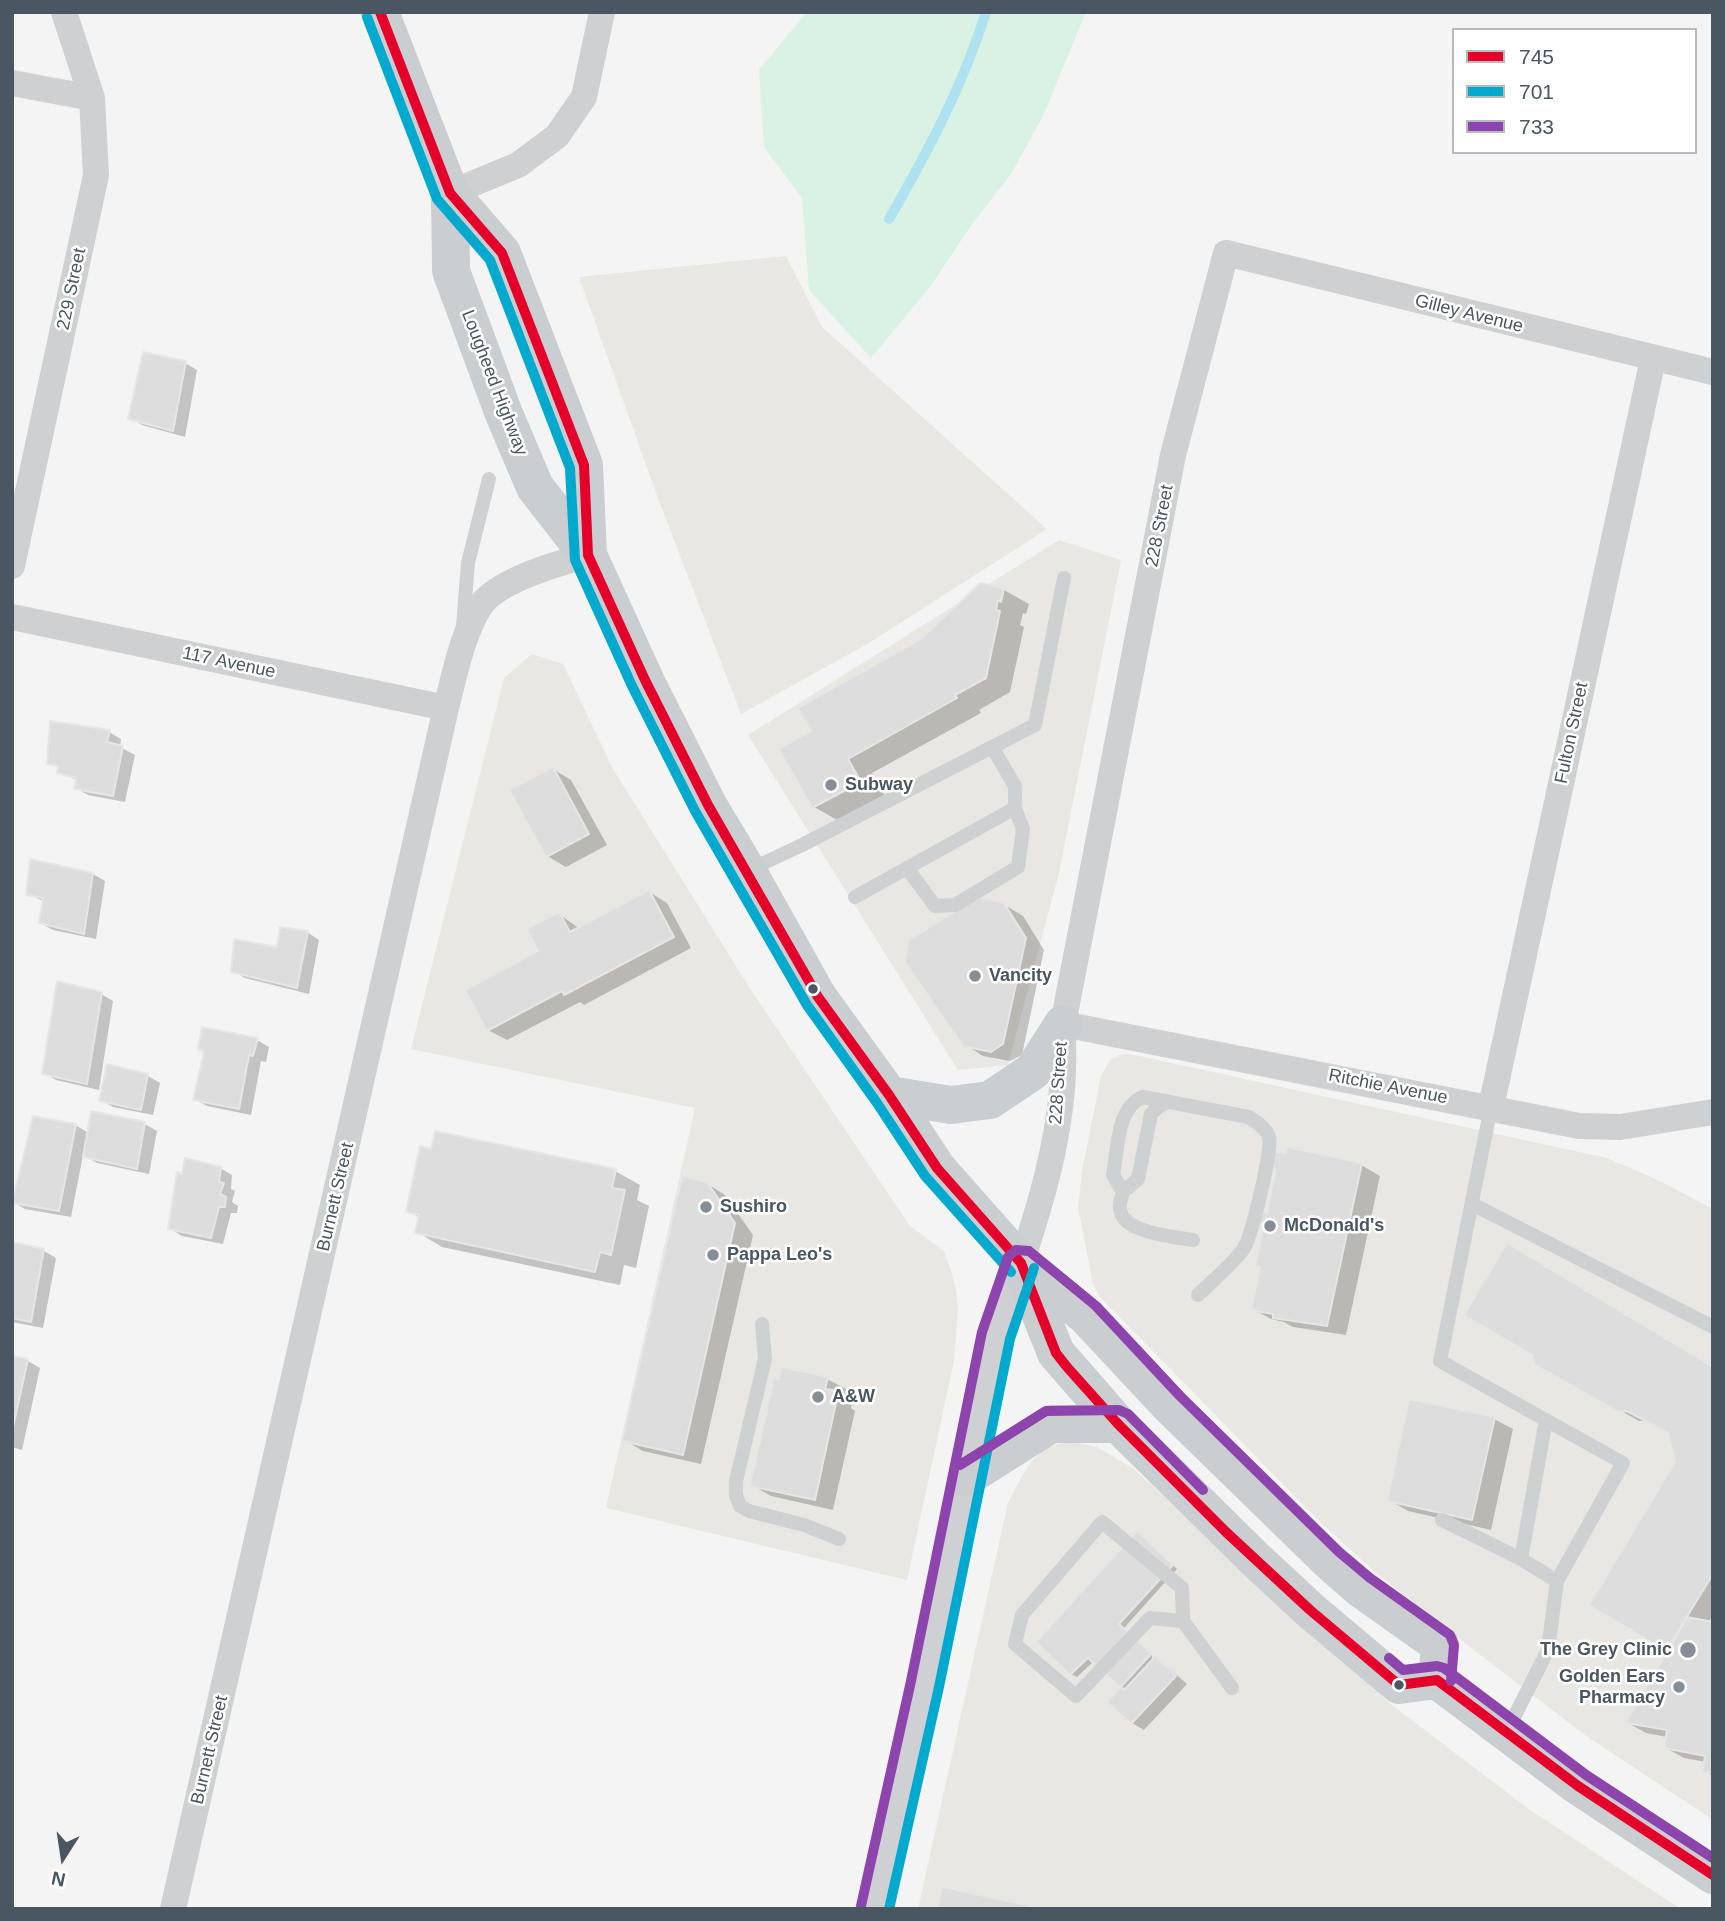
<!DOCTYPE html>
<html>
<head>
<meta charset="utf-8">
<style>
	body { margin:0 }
	#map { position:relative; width:1725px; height:1921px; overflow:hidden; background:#f4f4f4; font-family:Helvetica,sans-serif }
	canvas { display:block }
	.frame { position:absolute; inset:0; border:14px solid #4a5661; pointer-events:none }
	.legend { position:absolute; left:1452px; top:28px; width:245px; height:126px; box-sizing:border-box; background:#fff; border:2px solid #b7bbc0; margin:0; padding:9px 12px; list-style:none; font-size:21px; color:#4a5661 }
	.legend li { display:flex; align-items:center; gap:14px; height:35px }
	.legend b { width:35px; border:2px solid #b7bbc0 }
	.north { position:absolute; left:28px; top:1823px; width:70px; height:70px; -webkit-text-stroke:5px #fff; paint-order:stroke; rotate:192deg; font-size:19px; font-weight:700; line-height:28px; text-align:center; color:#4a5661 }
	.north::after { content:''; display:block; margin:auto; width:24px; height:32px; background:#4a5661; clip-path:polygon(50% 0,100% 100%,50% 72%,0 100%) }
</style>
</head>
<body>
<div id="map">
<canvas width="1725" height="1921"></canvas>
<div class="frame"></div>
<ul class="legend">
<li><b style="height:9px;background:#e4002b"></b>745</li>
<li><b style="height:9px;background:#00a9ce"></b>701</li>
<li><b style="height:9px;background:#8e44ad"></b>733</li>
</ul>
<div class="north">N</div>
</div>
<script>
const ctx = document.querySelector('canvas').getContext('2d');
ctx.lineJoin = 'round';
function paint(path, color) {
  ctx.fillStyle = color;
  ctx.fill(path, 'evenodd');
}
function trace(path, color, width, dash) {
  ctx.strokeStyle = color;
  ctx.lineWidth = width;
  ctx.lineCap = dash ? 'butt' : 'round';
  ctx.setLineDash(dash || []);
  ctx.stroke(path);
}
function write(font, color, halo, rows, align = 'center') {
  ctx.font = font + ' Helvetica,sans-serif';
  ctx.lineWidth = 5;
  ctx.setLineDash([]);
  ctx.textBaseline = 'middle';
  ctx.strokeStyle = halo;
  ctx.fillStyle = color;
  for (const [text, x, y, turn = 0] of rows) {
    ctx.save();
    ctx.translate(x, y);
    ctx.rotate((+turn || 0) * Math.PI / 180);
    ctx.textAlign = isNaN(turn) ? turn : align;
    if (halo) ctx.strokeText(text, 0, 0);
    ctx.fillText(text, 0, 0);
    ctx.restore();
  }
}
paint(new Path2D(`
	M786 256 822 327 1047 529 869 643 741 714 659 501 579 277Z
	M1059 540 1121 560 1059 873 1008 1065 958 1070 748 735Z
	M532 654 563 664 613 769 749 987 910 1226 944 1251 951 1270 956 1290 958 1309 954 1361 907 1580 606 1508 695 1108 411 1049 504 678Z
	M1122 1054 1135 1055 1607 1158 1662 1182 1713 1209V1820L1585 1735 1470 1647 1374 1571 1318 1520 1100 1297 1093 1284 1078 1207 1082 1171 1101 1076 1110 1060Z
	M1068 1441 1097 1447 1134 1469 1388 1702 1530 1810 1681 1909H918L1008 1503 1022 1476 1033 1460 1046 1448Z`), '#e8e7e3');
paint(new Path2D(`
	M807 12H1086L1043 116 1011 174 972 224 930 287 871 358 809 290 802 198 764 147 759 70Z`), '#d9f2e3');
paint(new Path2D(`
	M185 363 197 370 185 437 142 425 130 418Z
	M981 585 1004 590 1029 604 1026 614 1023 613 1020 625 1024 627 1010 692 979 710 981 713 872 773 885 796 839 821 814 807 813 732 922 641Z
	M109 732 121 739 120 747 135 755 125 802 88 795 76 788 78 781 59 772 60 769 49 763Z
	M553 769 571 780 607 845 566 867 547 856Z
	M93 874 105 881 96 939 53 930 40 923 45 902 28 894Z
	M649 892 667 903 691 948 584 1005 580 1002 507 1040 488 1030 541 951 559 914 580 929Z
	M1003 904 1023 916 1044 950 1022 1055 1010 1061 983 1056 964 1044Z
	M307 932 319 940 309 994 245 978 233 971Z
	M101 994 113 1001 99 1090 56 1080 44 1073Z
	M257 1040 269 1047 266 1062 261 1061 251 1115 207 1106 195 1099 206 1052Z
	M108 1066 148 1076 160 1083 153 1115 113 1107 101 1100Z
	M92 1113 145 1124 157 1131 149 1174 97 1163 83 1155 71 1217 25 1209 13 1202 75 1125 89 1133Z
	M1361 1165 1380 1176 1346 1335 1293 1327 1284 1322 1271 1319 1253 1309 1262 1267 1268 1215Z
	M220 1168 232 1175 231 1189 235 1191 232 1202 238 1206 237 1213H231L223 1244 182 1236 169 1228 184 1176Z
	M615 1171 640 1185 637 1200 649 1206 636 1268 624 1265 620 1285 442 1247 417 1232 420 1218 408 1211Z
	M706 1183 725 1195 753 1235 701 1464 643 1451 624 1440Z
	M12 1244 44 1251 56 1258 43 1328 12 1322Z
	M12 1358 28 1361 40 1368 22 1450 12 1447Z
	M1537 1364 1713 1369V1615L1708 1623 1713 1624V1776L1704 1771 1706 1762 1684 1758 1666 1748 1667 1737 1646 1733 1628 1723 1668 1651 1591 1604 1677 1462 1669 1432 1648 1420 1639 1421Z
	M827 1379 846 1389 844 1398 852 1403 851 1408 855 1411 833 1510 771 1496 752 1485Z
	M1494 1419 1513 1429 1491 1530 1408 1511 1389 1500Z
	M1144 1537 1177 1569 1124 1628 1187 1684 1144 1730 1132 1723 1109 1702 1122 1688 1094 1661 1077 1677 1071 1674Z`), '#0003');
trace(new Path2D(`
	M889 219C927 153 963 86 986 12`), '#aee2f0', 10);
const building = new Path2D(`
	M143 352 186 361 173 431 128 419Z
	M980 583 1004 588 1001 602 998 600 996 610 1000 611 986 678 955 695 957 698 848 759 861 782 812 808 779 749 811 731 798 708 921 639Z
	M50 721 110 730 107 742 123 746 113 796 74 789 76 778 57 773 58 766 47 764Z
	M553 767 589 834 546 857 509 790Z
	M30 859 93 873 84 934 39 923 43 898 26 895Z
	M649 890 674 937 564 995 562 991 487 1031 465 990 538 951 527 929 559 912 570 932Z
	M978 897 1004 903 1026 938 1003 1044 991 1052 963 1046 905 962 908 941Z
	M280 927 308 931 297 988 231 972 234 939 277 947Z
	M57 981 102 992 87 1084 42 1074Z
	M202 1027 258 1038 253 1056 249 1055 239 1109 193 1100 204 1052 198 1049Z
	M107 1064 148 1074 141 1110 99 1101Z
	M91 1111 145 1122 137 1169 83 1157Z
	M33 1116 76 1124 59 1211 12 1203Z
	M435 1131 616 1169 612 1188 625 1190 611 1255 600 1252 595 1272 415 1233 419 1215 406 1212 420 1146 431 1149Z
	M1287 1147 1362 1163 1327 1326 1273 1318V1314L1251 1310 1260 1267 1255 1266 1264 1224 1258 1223 1261 1211 1267 1213 1276 1169 1271 1166 1272 1151 1286 1153Z
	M185 1158 221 1167 219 1182 224 1183 220 1194 226 1197 225 1207H219L211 1238 168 1229 177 1172 182 1174Z
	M682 1176 707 1182 735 1223 683 1455 622 1441Z
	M12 1242 44 1249 31 1322 12 1318Z
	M1507 1243 1713 1367V1574L1666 1651 1589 1605 1675 1462 1668 1433 1627 1411 1619 1412 1535 1365 1532 1355 1464 1315Z
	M12 1356 28 1359 12 1432Z
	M781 1367 828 1377 825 1389 834 1390 833 1396 837 1398 815 1500 750 1486 774 1378 779 1379Z
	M1409 1399 1495 1417 1472 1520 1387 1501Z
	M1136 1532 1140 1533 1173 1565 1119 1624 1153 1655V1659L1125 1689 1121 1688 1088 1658 1070 1675 1036 1642Z
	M1687 1617 1713 1622V1773L1702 1772 1705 1756 1664 1748 1667 1730 1626 1723Z
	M1152 1653 1176 1676 1131 1724 1107 1702Z
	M942 1887 1045 1909H937Z`);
paint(building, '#ddddde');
trace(building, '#e5e6e7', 2);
trace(new Path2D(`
	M463 626 468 563 489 479
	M907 868 935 906 955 905 1018 867 1023 829 1015 808
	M749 870 802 845 1035 725 1064 578
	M855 897 1015 808V786L992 747
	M1491 1107 1440 1361 1623 1463 1557 1581 1548 1650 1507 1731
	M1123 1192 1138 1179 1151 1114 1159 1106 1168 1102
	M1472 1204 1713 1327
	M1193 1240C1175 1237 1121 1233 1120 1208 1119 1203 1122 1197 1123 1192L1113 1175C1118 1150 1116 1108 1143 1097L1249 1117C1256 1122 1265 1127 1269 1136 1273 1148 1252 1235 1244 1248 1237 1260 1210 1283 1198 1295
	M762 1324 765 1359 736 1481V1495L740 1506 749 1511 804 1525 839 1539
	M1546 1420 1521 1559 1557 1581
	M1442 1520 1521 1559
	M1183 1621 1150 1618 1076 1696 1015 1644 1022 1615 1102 1522 1182 1588 1183 1621 1232 1688`), '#ced0d2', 14);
trace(new Path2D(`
	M12 83 92 98
	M450 193 518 165 557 136 584 97 602 12
	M12 566 96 175 92 98 64 12
	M12 617 446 708
	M1063 1024 1579 1126 1620 1127 1713 1112
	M1491 1107 1653 359
	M1021 1263C1040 1206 1057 1149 1062 1089 1064 1068 1063 1045 1063 1024L1173 455 1226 253 1713 372
	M173 1909 446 708C454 677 463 631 481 605 499 580 559 563 588 555`), '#ced0d2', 26);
trace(new Path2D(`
	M875 1909 925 1684 996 1335 1021 1263`), '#ced0d4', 38);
trace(new Path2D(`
	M380 12 450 193 451 271 504 414 535 487 588 555 645 680 708 805 747 870 818 997 889 1095 937 1168 1021 1263 1086 1316 1170 1406 1330 1562 1361 1589 1440 1645 1437 1680
	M450 193 502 253 584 465 588 555
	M889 1095 951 1105 990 1100 1033 1071 1063 1024
	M1021 1265 1056 1353 1118 1424 1255 1559 1310 1610 1399 1685 1437 1680 1578 1786 1713 1875
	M967 1477 1051 1424H1118`), '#caced1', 38);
trace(new Path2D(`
	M380 12 450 193 502 253 584 465 588 555 645 680 708 805 818 997 889 1095 937 1168 1021 1263 1056 1353 1067 1367 1118 1424 1226 1532 1310 1610 1399 1685 1437 1680 1578 1786 1713 1875`), '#e4002b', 10);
trace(new Path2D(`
	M367 17 437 199 490 260 570 468 575 560 632 686 695 811 807 1005 877 1103 925 1176 1011 1272
	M889 1909 939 1687 1010 1339 1034 1268`), '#00a9ce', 10);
trace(new Path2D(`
	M960 1465 1046 1411 1119 1410 1128 1414 1203 1490
	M1389 1658 1403 1670 1437 1666 1444 1668 1586 1775 1713 1858
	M861 1906 911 1681 982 1332 1008 1257 1016 1250 1029 1251 1096 1306 1180 1396 1339 1552 1370 1578 1450 1635 1454 1645 1451 1681`), '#8e44ad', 10);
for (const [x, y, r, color] of [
	[831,785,7,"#868d94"],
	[975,976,7,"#868d94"],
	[813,989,6,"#4a5661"],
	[706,1207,7,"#868d94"],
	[1270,1226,7,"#868d94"],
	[713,1255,7,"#868d94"],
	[818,1397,7,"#868d94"],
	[1688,1650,9,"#868d94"],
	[1399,1685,6,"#4a5661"],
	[1679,1687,7,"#868d94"]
]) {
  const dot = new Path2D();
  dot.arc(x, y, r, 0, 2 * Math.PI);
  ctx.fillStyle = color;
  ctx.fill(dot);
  trace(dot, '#fff', 2.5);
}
write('18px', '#4a5661', '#fff', [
	["229 Street",72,289,-78],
	["Gilley Avenue",1469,314,14],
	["Lougheed Highway",494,383,69],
	["228 Street",1160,526,-79],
	["117 Avenue",229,663,12],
	["Fulton Street",1572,733,-78],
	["228 Street",1059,1083,-86],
	["Ritchie Avenue",1388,1087,11],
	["Burnett Street",336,1197,-77],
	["Burnett Street",210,1750,-77]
]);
write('bold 18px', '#4a5661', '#fff', [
	["Subway",845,785],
	["Vancity",989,976],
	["Sushiro",720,1207],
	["McDonald's",1284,1226],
	["Pappa Leo's",727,1255],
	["A&W",832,1397],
	["The Grey Clinic",1672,1650,"right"],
	["Golden Ears",1665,1677,"right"],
	["Pharmacy",1665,1698,"right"]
], 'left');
</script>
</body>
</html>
